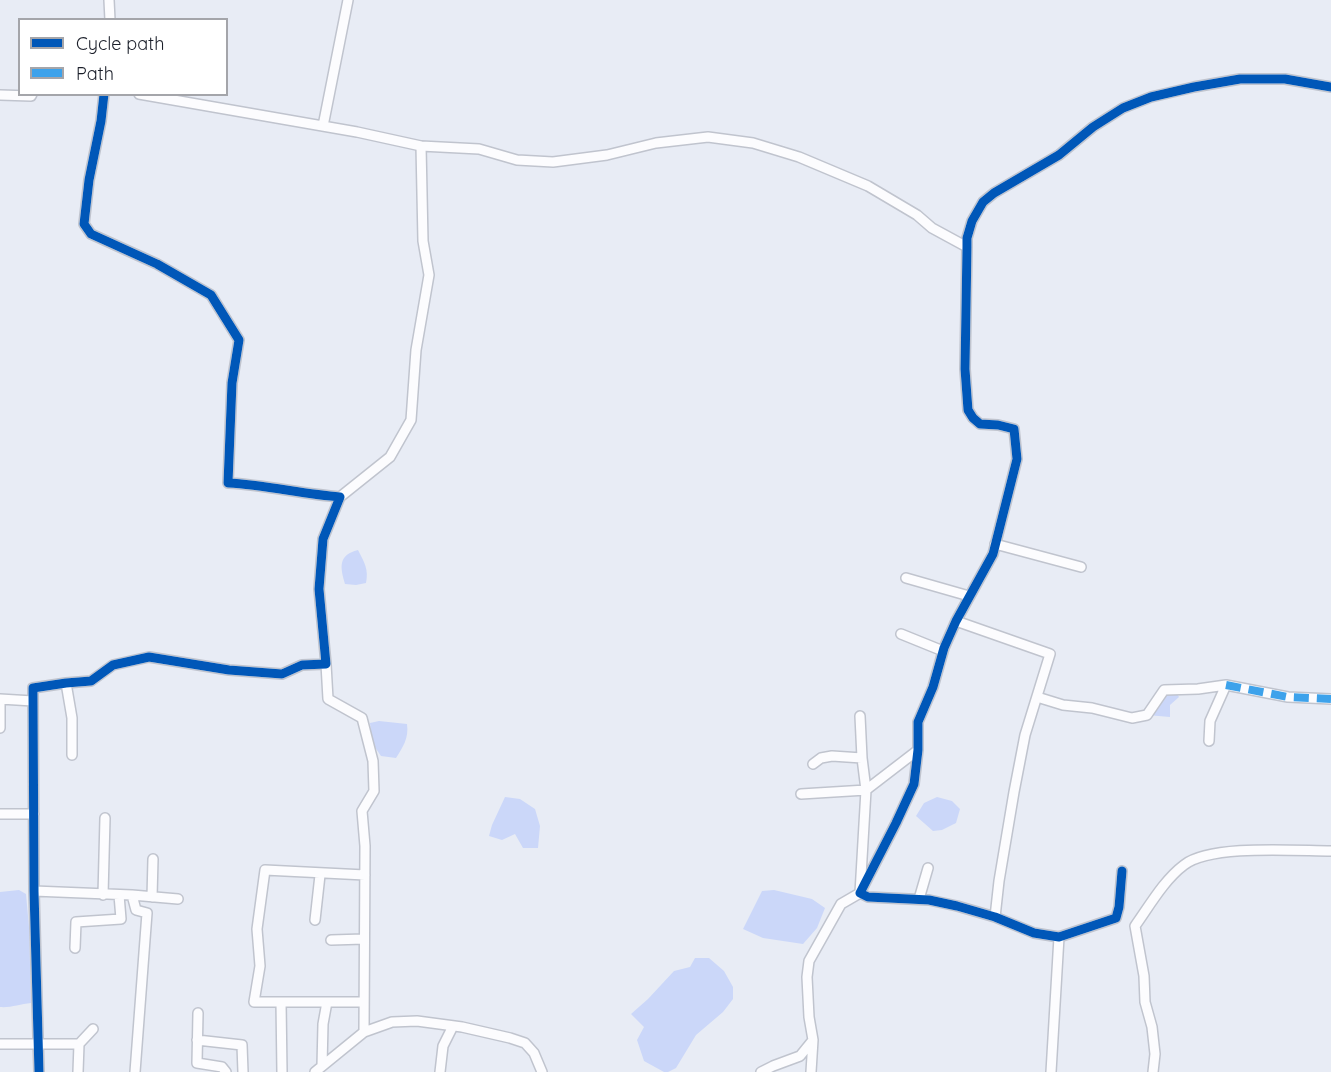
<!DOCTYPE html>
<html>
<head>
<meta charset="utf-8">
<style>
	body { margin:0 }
	#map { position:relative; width:1331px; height:1072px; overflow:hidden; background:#e8ecf5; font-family:Quicksand,sans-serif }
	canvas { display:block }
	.legend { position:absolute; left:18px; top:18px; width:210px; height:78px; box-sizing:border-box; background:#fff; border:2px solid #a4a5aa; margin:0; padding:8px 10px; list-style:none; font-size:18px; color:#1b1f2a }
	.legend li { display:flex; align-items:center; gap:12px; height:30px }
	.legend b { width:30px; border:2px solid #a4a5aa }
</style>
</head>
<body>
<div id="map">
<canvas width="1331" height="1072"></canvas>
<ul class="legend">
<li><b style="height:8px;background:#0057b8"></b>Cycle path</li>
<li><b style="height:8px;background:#3da2eb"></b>Path</li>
</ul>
</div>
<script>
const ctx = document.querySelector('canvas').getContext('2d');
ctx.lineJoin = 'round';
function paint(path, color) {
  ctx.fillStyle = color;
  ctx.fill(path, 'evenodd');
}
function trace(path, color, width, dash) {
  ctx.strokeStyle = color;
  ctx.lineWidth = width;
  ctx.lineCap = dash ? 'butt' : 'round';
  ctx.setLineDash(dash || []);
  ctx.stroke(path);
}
paint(new Path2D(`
	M358 550C364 562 369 569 366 583L356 585 345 584C340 567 338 555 358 550Z
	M1173 687 1179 697 1170 705V717L1147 715Z
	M379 721 407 724C409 738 403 747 396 758L381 756 372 743 370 723Z
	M505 797 520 799 535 809 540 826 538 848H523L515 834 502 840 489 836 492 825Z
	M937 797 952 801 960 809 956 823 942 830 933 831 916 816 924 803Z
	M19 890 26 894 29 927 31 1003C20 1004 10 1008 0 1007V892Z
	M774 890 812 899 825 908 817 928 803 944 763 938 743 929 762 891Z
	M695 958H709L724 971 733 987V999L723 1012 696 1035 676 1068 668 1072H664L644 1061 637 1040 644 1027 631 1014 648 999 674 971 690 967Z`), '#cbd7f9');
const minor = new Path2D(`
	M109 0 110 20
	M139 94 357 132 421 146
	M0 95 31 96 32 94
	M323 126 348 0
	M340 497 390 457 411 420 416 350 429 275 423 241 421 146 479 149 517 160 553 162 607 155 656 143 708 137 753 143 799 157 868 186 917 215 932 228 967 247
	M995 544 1081 567
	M906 578 969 596
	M956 621 1050 654 1025 735 1014 792 999 881 995 917
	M901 634 943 651
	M326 664 328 699 362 718 373 761 374 791 362 811 365 846 364 1032
	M66 683 72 718V755
	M1037 697 1063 705 1092 708 1132 718 1147 715 1164 690 1198 689 1226 685 1288 697 1331 699
	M0 699 33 701
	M0 728V699
	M1209 741 1210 721 1226 685
	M813 764 821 758 832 756 862 758
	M801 794 866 790 918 750
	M0 814H34
	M1122 871 1119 907 1116 918 1059 937 1034 933 995 917 957 906 929 900 868 897 860 893 896 823 914 784 918 750V722L933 687 944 648 956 621 993 554 1017 459 1014 429 998 425 980 424 973 418 968 410 965 369 967 247V238L972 221 983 202 994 193 1059 155 1093 127 1123 108 1151 97 1194 87 1240 79H1285L1331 87
	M34 891 132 895 136 910 147 913 135 1072
	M103 895 105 818
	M132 895 178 899
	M152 897 153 859
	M919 899 928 868
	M315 920 320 875
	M331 940 364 939
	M75 948 76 922 121 919 119 895
	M281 1002 282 1072
	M364 1002H254L260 966 257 929 265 870 365 875
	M198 1013 197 1063 222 1067 226 1072
	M197 1040 242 1045 243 1072
	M0 1044H79L93 1029
	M322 1066 323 1024 327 1002
	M39 1072 34 891 33 688 66 683 91 681 113 665 149 657 229 670 282 674 302 665 326 664 319 589 323 539 340 497C302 494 266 485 228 483L232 383 239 340 211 295 157 264 91 234 84 224 89 180 101 121 104 94
	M78 1072 79 1044
	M315 1072 364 1032 392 1022 417 1021 462 1027 510 1038 525 1043 534 1053 542 1072
	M440 1072 443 1046 453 1026
	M761 1072 773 1066 800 1056 813 1040 809 1017 807 977 809 961 841 904 860 893 866 790 862 758 860 716
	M811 1072 813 1040
	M1051 1072 1059 937
	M1153 1072 1155 1054 1152 1027 1145 1002 1144 976 1135 926C1150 905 1164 880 1184 865 1211 844 1297 851 1331 851`);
trace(minor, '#c0c4ce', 12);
trace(minor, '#fcfcfe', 9);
trace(new Path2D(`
	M1226 685 1288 697 1331 699`), '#3da2eb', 8, [15, 8]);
trace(new Path2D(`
	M1122 871 1119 907 1116 918 1059 937 1034 933 995 917 957 906 929 900 868 897 860 893 896 823 914 784 918 750V722L933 687 944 648 956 621 993 554 1017 459 1014 429 998 425 980 424 973 418 968 410 965 369 967 247V238L972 221 983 202 994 193 1059 155 1093 127 1123 108 1151 97 1194 87 1240 79H1285L1331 87
	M39 1072 34 891 33 688 66 683 91 681 113 665 149 657 229 670 282 674 302 665 326 664 319 589 323 539 340 497C302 494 266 485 228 483L232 383 239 340 211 295 157 264 91 234 84 224 89 180 101 121 104 94`), '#0057b8', 9);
</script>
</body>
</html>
